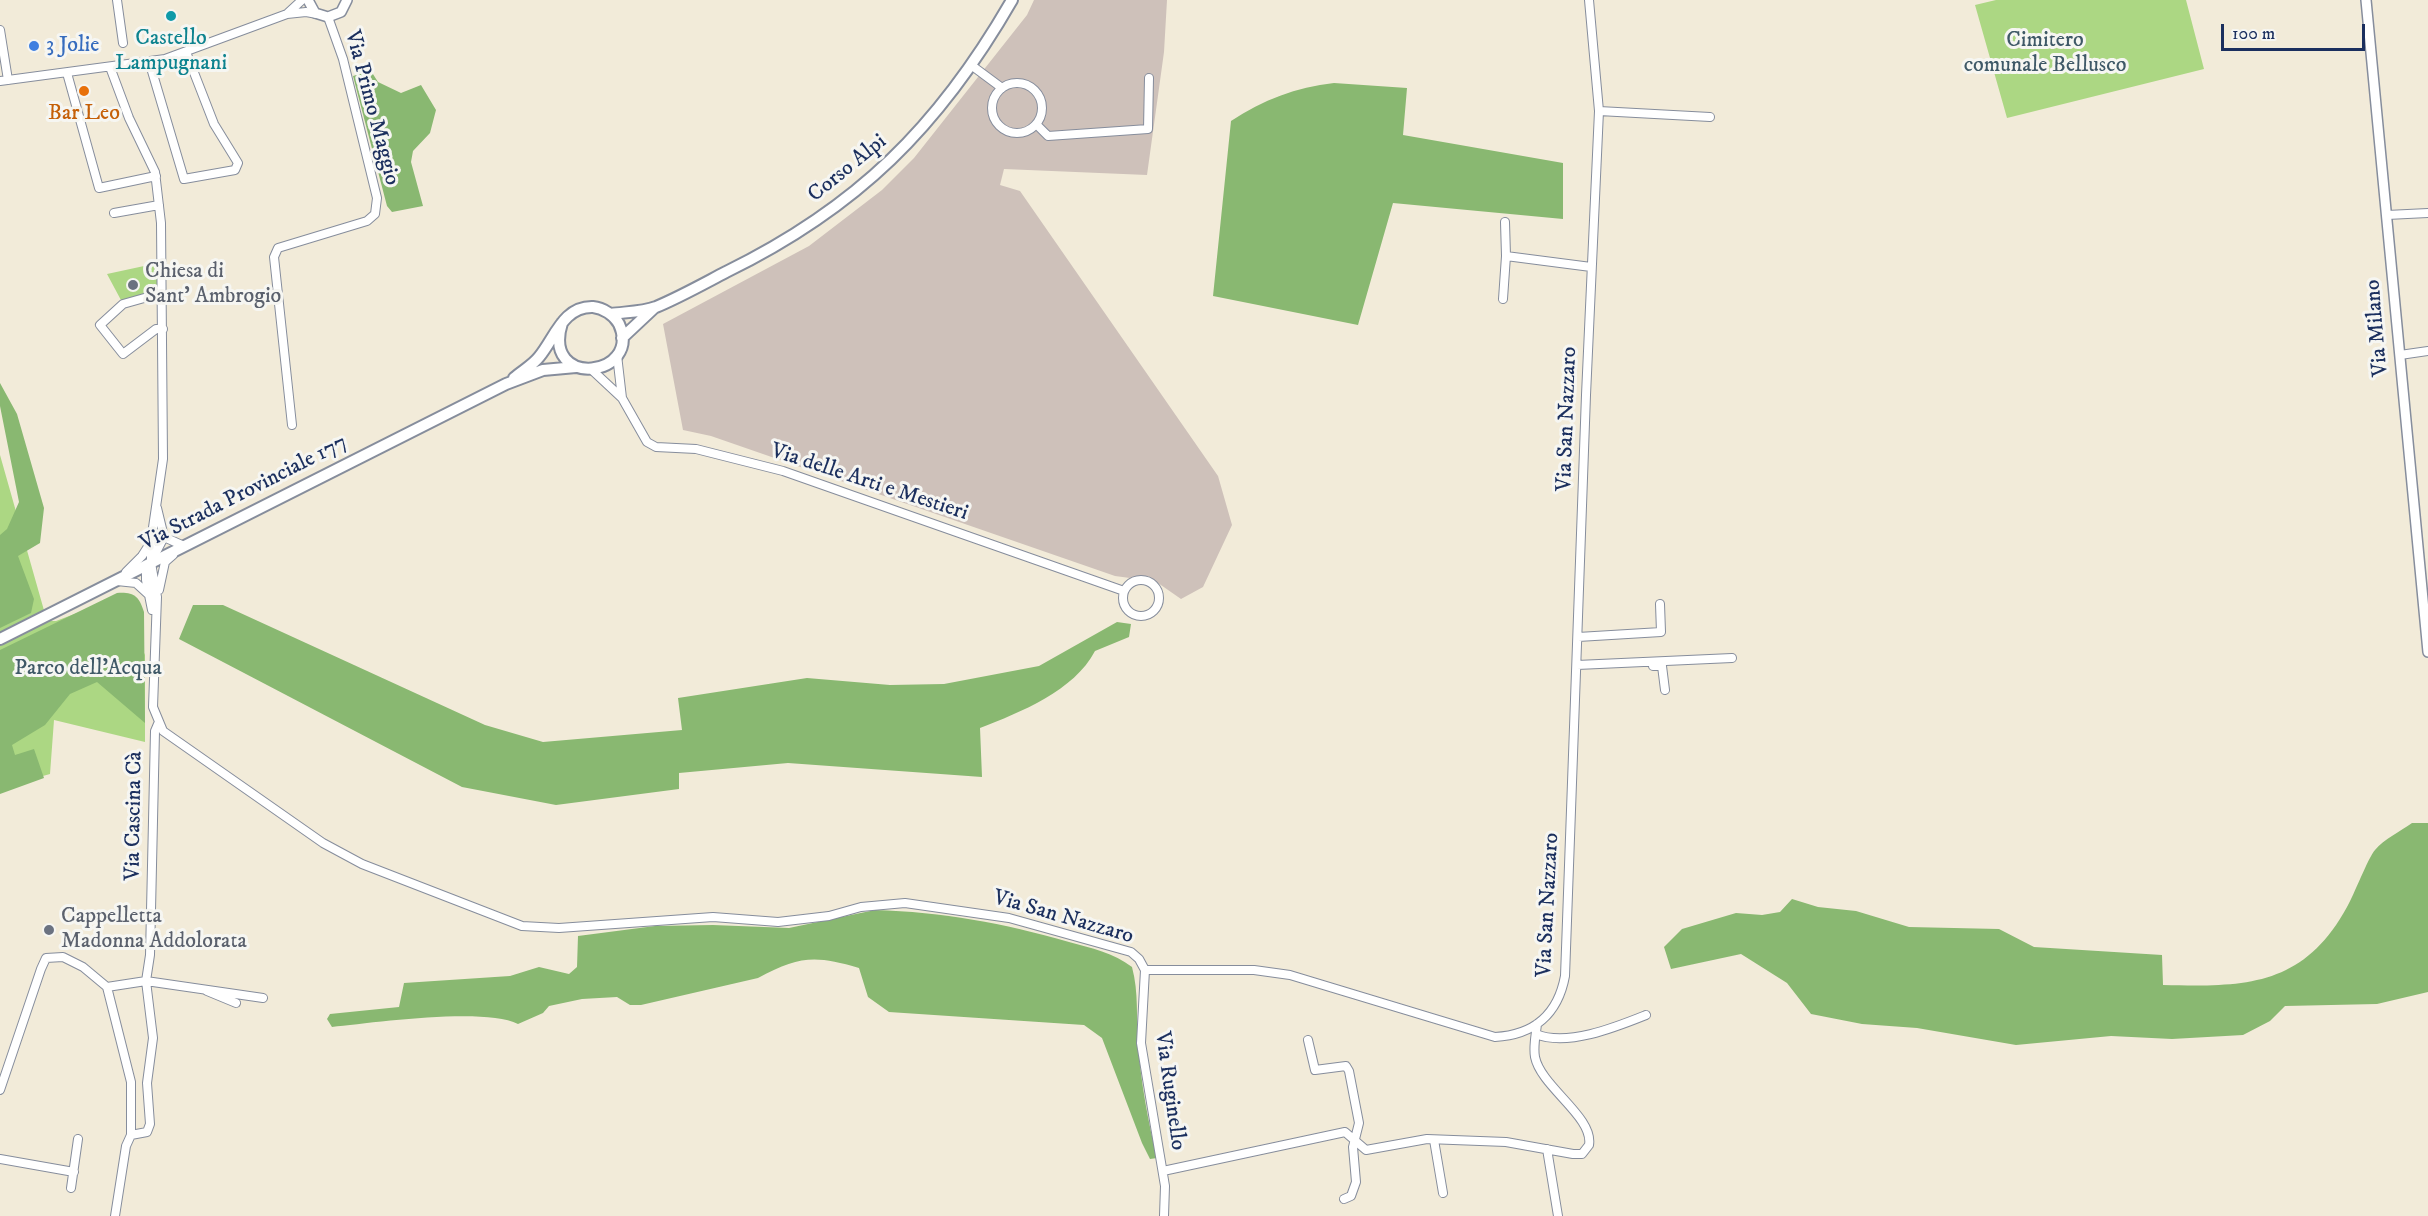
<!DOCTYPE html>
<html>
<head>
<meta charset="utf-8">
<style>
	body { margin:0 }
	#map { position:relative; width:2428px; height:1216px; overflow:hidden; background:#f2ebd9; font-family:"IM FELL DW Pica",serif }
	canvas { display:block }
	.scale { position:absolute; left:2221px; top:24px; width:144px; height:27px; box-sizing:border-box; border:3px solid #1b2f5e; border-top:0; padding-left:8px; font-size:18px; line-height:21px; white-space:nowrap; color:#1b2f5e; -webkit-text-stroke:4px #f6f6f2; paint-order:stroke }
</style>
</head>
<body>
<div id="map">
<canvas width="2428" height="1216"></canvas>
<div class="scale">100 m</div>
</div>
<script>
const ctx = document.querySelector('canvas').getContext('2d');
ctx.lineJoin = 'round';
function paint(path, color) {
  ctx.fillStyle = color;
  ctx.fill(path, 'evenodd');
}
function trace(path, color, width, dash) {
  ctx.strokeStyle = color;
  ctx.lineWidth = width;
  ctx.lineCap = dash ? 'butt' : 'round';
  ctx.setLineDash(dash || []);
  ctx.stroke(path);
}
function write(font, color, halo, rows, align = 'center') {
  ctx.font = font + ' "IM FELL DW Pica",serif';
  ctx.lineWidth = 6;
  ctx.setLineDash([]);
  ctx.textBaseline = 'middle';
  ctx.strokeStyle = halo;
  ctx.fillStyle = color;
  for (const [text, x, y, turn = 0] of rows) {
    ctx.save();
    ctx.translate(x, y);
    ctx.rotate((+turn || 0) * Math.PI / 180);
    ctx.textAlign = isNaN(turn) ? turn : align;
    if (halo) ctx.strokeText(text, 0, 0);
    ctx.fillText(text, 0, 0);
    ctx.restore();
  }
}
paint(new Path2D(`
	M1034 0H1167L1164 52 1147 175 1004 169 1000 185 1020 191 1218 476 1232 525 1203 587 1181 599 1148 576 1130 578 1115 576 711 436 683 430 663 324 809 246 882 190 914 158 1027 15Z`), '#cec1ba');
paint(new Path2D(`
	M1996 0H2186L2204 69 2007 118 1975 5Z
	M158 263 157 293 122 302 107 274Z
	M0 455 47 621H56L119 597 145 655V742L54 720 50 774 0 788Z`), '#acd783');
paint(new Path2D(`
	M371 71 378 82 401 93 421 85 436 110 430 133 413 151 411 162 423 206 392 212 387 206 353 76Z
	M1334 83 1407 88 1403 135 1563 163V219L1393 203 1358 325 1213 296 1231 121C1263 100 1296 87 1334 83Z
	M0 383 17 414 44 508 40 543 18 556 34 599 31 613 0 628V535L7 529 19 502 0 406Z
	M117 593C134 592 139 596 144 612L145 723 97 682 70 694 45 725 12 745 15 755 34 749 44 778 0 794V650Z
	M193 605H223L485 725 543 742 682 730 678 698 807 678 890 685 944 684 1039 666 1117 622 1131 624 1129 637 1095 651C1074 691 1021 712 980 728L982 777 788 763 679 773V789L556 805 462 787 179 639Z
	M2412 823H2428V992L2377 1004 2285 1006 2270 1021 2243 1035 2172 1039 2111 1036 2016 1045 1917 1028 1862 1024 1811 1014 1787 983 1741 954 1671 969 1664 947 1682 929 1736 913 1762 915 1780 912 1792 899 1818 907 1856 911 1909 927 1999 929 2034 947 2162 955 2163 985C2245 987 2303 987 2347 907 2354 895 2368 858 2375 850 2384 839 2401 831 2412 823Z
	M875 910C943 912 1003 923 1069 942 1091 948 1114 953 1132 967 1139 993 1136 1018 1138 1044 1141 1083 1148 1121 1157 1158L1150 1159 1142 1143 1102 1038 1084 1025 889 1012 868 997 859 968C815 955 799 956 758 978L641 1005H630L617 997 582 999 549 1006 543 1013 518 1024C484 1007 372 1023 332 1027L327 1019 330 1014 399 1007 404 983 510 976 539 967 569 974 577 967 578 936 655 926 713 925 789 928Z`), '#89b871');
const minor = new Path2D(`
	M117 0 123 43
	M288 13 302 0
	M0 30 8 80
	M149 61 184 179 235 170 238 163 214 124 186 52
	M971 65 1002 88
	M110 67 129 118 155 172 161 223 163 459 151 541V563L157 597 153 707 163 731 323 843 362 864 522 926 559 928 713 917 778 922 829 916 861 907 905 903 1009 918 1131 952 1139 959 1145 970 1141 1043 1165 1186 1164 1216
	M67 73 99 188 156 176
	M0 81 165 59 287 14 306 12 317 14
	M992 108a25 25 0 1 1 50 0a25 25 0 1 1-50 0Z
	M1599 111 1710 117
	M1036 124 1048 136 1148 129 1149 78
	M114 213 159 205
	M2387 215 2428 213
	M1505 222 1506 256 1591 267
	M162 293 123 304 100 325 123 354 156 329H163
	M1503 299 1506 256
	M617 355 622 398
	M2400 355 2428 351
	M592 370 622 398 647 442 656 447 696 449 783 471 1124 591
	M292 425 274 257 278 248 367 221 375 214 377 198 343 59 328 17
	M164 537 184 546
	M126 572 142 556 151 542
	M1123 598a18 18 0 1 1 36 0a18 18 0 1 1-36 0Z
	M117 581 136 583 148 594
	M159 590 165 562 173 555
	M152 610 146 580V572L164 537 157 508
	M1578 637 1661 632 1660 604
	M1577 665 1732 658
	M1653 666H1662L1665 690
	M1145 970H1254L1290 975 1495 1037C1534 1035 1558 1014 1565 976L1586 395 1599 111 1589 0
	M107 987 146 981 263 998
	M207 991 236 1003
	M1536 1034C1567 1047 1616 1027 1646 1015
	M1308 1040 1315 1070 1346 1066 1349 1071 1359 1123 1353 1147 1356 1182 1351 1196 1344 1199
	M0 1090 41 969 46 958 63 957 83 967 107 987 131 1082V1135
	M1434 1140 1443 1193
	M1547 1149 1558 1216
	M0 1159 74 1172
	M1163 1171 1345 1132 1366 1150 1427 1139 1506 1142 1573 1154H1582L1589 1145C1594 1117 1541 1087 1535 1057 1533 1046 1536 1034 1537 1024
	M71 1188 78 1139
	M115 1216 126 1146 131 1135 147 1132 150 1124 147 1083 153 1038 146 981 150 955 155 731 158 724`);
const tertiary = new Path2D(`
	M308 0 315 13 328 17 341 12 347 0
	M2366 0 2428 652`);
const secondary = new Path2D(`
	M611 314C626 312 643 312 656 307 680 297 703 284 726 272 857 208 939 127 1012 0
	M622 338 654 308
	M514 378C522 371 533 365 539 357 555 338 563 306 593 307 603 308 614 315 619 324 643 377 541 390 562 323
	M0 639 506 384 543 370 576 367`);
trace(minor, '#868d9c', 10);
trace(tertiary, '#868d9c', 12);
trace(secondary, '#868d9c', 14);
trace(minor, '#fff', 8);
trace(tertiary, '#fff', 9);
trace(secondary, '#fff', 10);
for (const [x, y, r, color] of [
	[171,16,6,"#0f9aa8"],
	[34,46,6,"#3f7fe0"],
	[84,91,6,"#e8710a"],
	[133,285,6,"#6b7280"],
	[49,930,6,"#6b7280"]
]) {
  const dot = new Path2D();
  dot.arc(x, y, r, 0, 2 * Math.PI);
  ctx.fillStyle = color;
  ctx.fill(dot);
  trace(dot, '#f6f6f2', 2);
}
write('22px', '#0d838f', '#f6f6f2', [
	["Castello",171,39],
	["Lampugnani",171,64]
]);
write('22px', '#3f5967', '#f6f6f2', [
	["Cimitero",2045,41],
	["comunale Bellusco",2045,66],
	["Parco dell'Acqua",88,669]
]);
write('22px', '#366cbe', '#f6f6f2', [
	["3 Jolie",46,46]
], 'left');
write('22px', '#1b2f5e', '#f6f6f2', [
	["Via Primo Maggio",371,108,75],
	["Corso Alpi",848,169,-39],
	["Via Milano",2378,328,-95],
	["Via San Nazzaro",1568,419,-88],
	["Via delle Arti e Mestieri",869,483,18],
	["Via Strada Provinciale 177",244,494,-27],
	["Via Cascina Cà",135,816,-89],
	["Via San Nazzaro",1549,905,-87],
	["Via San Nazzaro",1063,918,16],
	["Via Ruginello",1169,1091,82]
]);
write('22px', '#c56008', '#f6f6f2', [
	["Bar Leo",84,114]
]);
write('22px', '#5b616d', '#f6f6f2', [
	["Chiesa di",145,272],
	["Sant' Ambrogio",145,297],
	["Cappelletta",61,917],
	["Madonna Addolorata",61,942]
], 'left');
</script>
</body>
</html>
